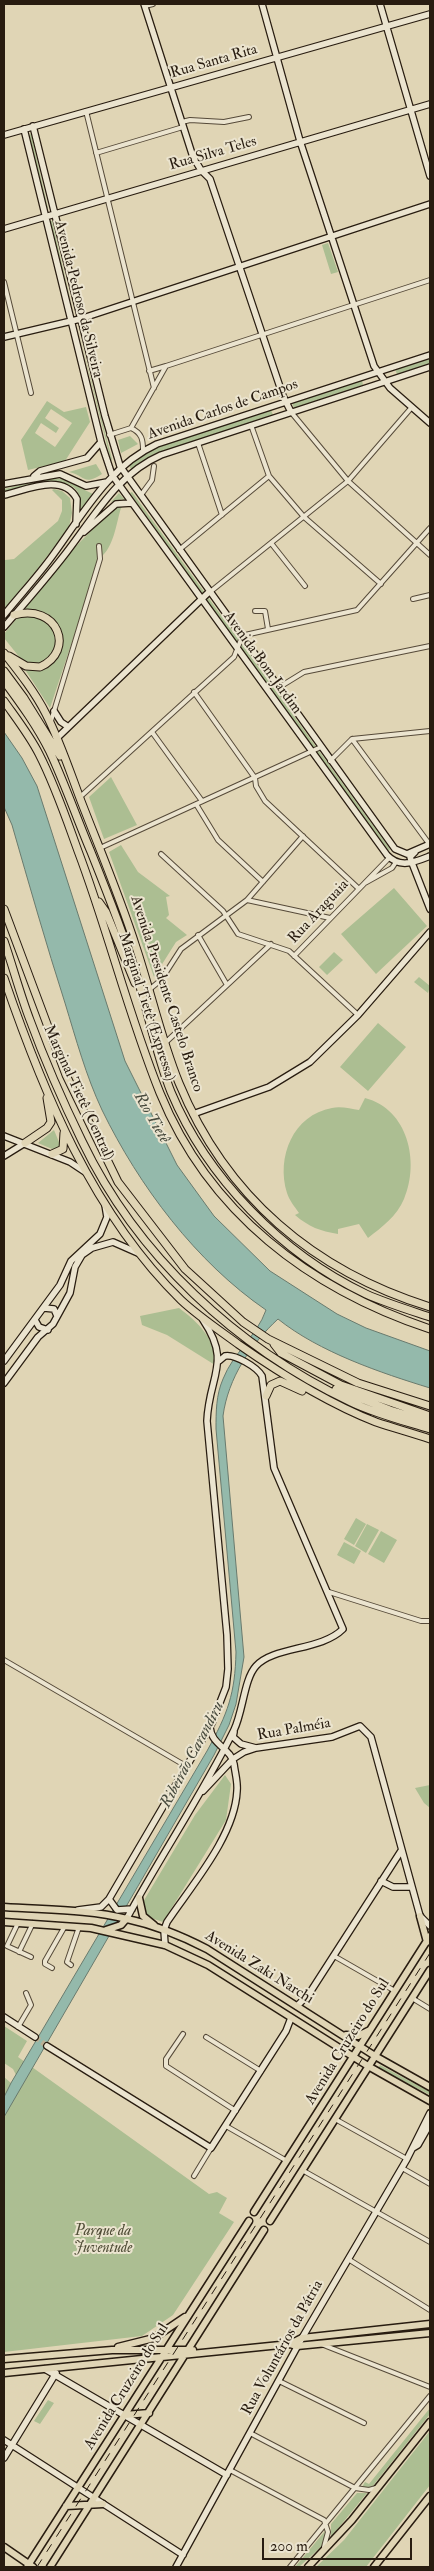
<!DOCTYPE html>
<html>
<head>
<meta charset="utf-8">
<style>
	body { margin:0 }
	#map { position:relative; width:434px; height:2571px; overflow:hidden; background:#e0d5b5; font-family:"IM FELL Double Pica",serif }
	canvas { display:block }
	.frame { position:absolute; inset:0; border:5px solid #281c10; pointer-events:none }
	.scale { position:absolute; left:262px; top:2538px; width:150px; height:22px; box-sizing:border-box; border:2px solid #281c10; border-top:0; padding-left:6px; font-size:15px; line-height:18px; white-space:nowrap; color:#281c10; -webkit-text-stroke:4px #ebe4cf; paint-order:stroke }
</style>
</head>
<body>
<div id="map">
<canvas width="434" height="2571"></canvas>
<div class="frame"></div>
<div class="scale">200 m</div>
</div>
<script>
const ctx = document.querySelector('canvas').getContext('2d');
ctx.lineJoin = 'round';
function paint(path, color) {
  ctx.fillStyle = color;
  ctx.fill(path, 'evenodd');
}
function trace(path, color, width, dash) {
  ctx.strokeStyle = color;
  ctx.lineWidth = width;
  ctx.lineCap = dash ? 'butt' : 'round';
  ctx.setLineDash(dash || []);
  ctx.stroke(path);
}
function write(font, color, halo, rows, align = 'center') {
  ctx.font = font + ' "IM FELL Double Pica",serif';
  ctx.lineWidth = 4;
  ctx.setLineDash([]);
  ctx.textBaseline = 'middle';
  ctx.strokeStyle = halo;
  ctx.fillStyle = color;
  for (const [text, x, y, turn = 0] of rows) {
    ctx.save();
    ctx.translate(x, y);
    ctx.rotate((+turn || 0) * Math.PI / 180);
    ctx.textAlign = isNaN(turn) ? turn : align;
    if (halo) ctx.strokeText(text, 0, 0);
    ctx.fillText(text, 0, 0);
    ctx.restore();
  }
}
paint(new Path2D(`
	M31 134 48 208 47 209 29 135Z
	M50 221H52L74 315Z
	M328 243 338 272 331 274 322 245Z
	M77 326 112 459 111 461Z
	M430 358V364L397 374 395 369Z
	M362 380 363 385 294 408 292 403Z
	M47 401 64 412 86 407 90 422 65 461 28 470 21 440ZM51 409 72 423 55 447 35 433 41 423 56 433 59 428 45 418Z
	M271 410 273 415 160 452 131 469 128 464 158 447Z
	M130 436 138 444 121 453 118 440Z
	M96 464 102 474C83 486 86 476 69 472Z
	M51 478 62 479 93 494 79 514C79 510 81 504 80 499 75 468 22 488 4 492V489Z
	M54 489 62 491 70 498 72 513 69 527 36 571 4 609V557L5 560 14 559 58 521 62 511V500L52 490Z
	M132 492 390 849 389 851 314 751 130 493Z
	M119 493 130 506 125 505 121 508C116 524 114 547 100 558L50 708 24 668 29 669 4 638V634L75 547 123 499 111 502Z
	M111 777 137 825 104 839 89 797Z
	M121 845 138 872 170 896 166 897 169 915 166 918 187 935 176 942 154 977 109 852Z
	M394 888 427 926 376 974 341 934Z
	M334 952 343 960 327 975 319 967Z
	M419 977 430 986 428 993 414 982Z
	M378 1023 406 1047 368 1091 340 1067Z
	M365 1098C408 1109 420 1162 404 1199 397 1216 382 1227 368 1238L359 1224 338 1229V1234C320 1231 309 1227 295 1215L299 1213C295 1207 289 1200 287 1193 276 1157 293 1115 332 1108 341 1106 351 1109 359 1110Z
	M54 1130 61 1147 52 1149 38 1143Z
	M179 1308C198 1322 217 1340 215 1365L167 1335 142 1325 140 1316Z
	M356 1518 366 1524 354 1545 344 1539Z
	M367 1524 379 1530 366 1553 355 1546Z
	M381 1531 397 1540 384 1563 368 1554Z
	M344 1542 361 1551 354 1564 337 1555Z
	M225 1775 231 1784 226 1820 163 1922 148 1917 140 1907 195 1815Z
	M430 1785V1808L424 1803 415 1788Z
	M4 2026 27 2041 18 2057 209 2194 217 2192 227 2198 219 2213 234 2222 173 2315 142 2336 4 2352V2077L11 2083 16 2075 13 2069 4 2063Z
	M380 2065 430 2092V2095L378 2068Z
	M430 2328V2330L309 2342 310 2340Z
	M48 2400 54 2403 40 2424 34 2421Z
	M430 2408V2414L372 2487H362L365 2482 369 2484Z
	M430 2431V2485L366 2567H316L344 2540Z
	M357 2493H367L331 2537V2524Z
	M325 2531 323 2545 299 2567H295Z`), '#acbe92');
const water = new Path2D(`
	M4 732 22 758 37 786 125 1061 177 1165 214 1216 270 1271 337 1314 366 1328 430 1351V1388C381 1373 319 1352 278 1319 251 1344 228 1378 223 1416L244 1657 236 1704 229 1725 214 1755 4 2117V2097L11 2083 207 1751C228 1713 235 1694 236 1652L216 1429C216 1412 216 1395 223 1379 233 1353 257 1336 266 1310 196 1262 139 1186 102 1110 86 1076 76 1039 65 1003 46 944 29 884 12 825L4 807Z`);
paint(water, '#94b9ab');
trace(water, '#697a6d', 1);
trace(new Path2D(`
	M35 2037 47 2046`), '#bbb094', 5.5, [5.5, 3]);
const street = new Path2D(`
	M145 6 153 4
	M86 111 154 388
	M182 122 190 120 224 122 249 117
	M96 153 183 127
	M4 282 31 393
	M149 371 166 366
	M291 412 348 481 430 555
	M251 425 269 476 304 517 381 584
	M131 428 166 366 430 280
	M109 435 131 428C142 433 143 440 143 450
	M198 443 222 515
	M141 495 152 480 154 466
	M271 543 305 586
	M179 550 269 476
	M210 592 348 481 412 407
	M413 599 430 595
	M255 611H265L268 629
	M278 688 304 672 430 646
	M194 692 255 778 256 786 265 801 358 888
	M51 721 100 559 99 546
	M152 732 202 801
	M352 739 430 845
	M330 761 352 739 430 731
	M80 797 234 657 242 637 245 635 357 610 430 528
	M196 804 218 840 263 882
	M100 848 321 747
	M161 854 223 911 238 934 289 951 358 1015
	M365 883 392 868 396 862
	M247 900 330 918
	M198 935 227 985
	M294 956 389 858
	M150 989 161 980 181 949 247 900 303 836
	M165 1043 271 944
	M329 1592 421 1621H430
	M4 1660 186 1766
	M18 1923 7 1946 31 1957
	M19 1952 33 1923
	M334 1956 395 1991
	M71 1965 67 1962 79 1927
	M52 1968 45 1964V1961L65 1926
	M412 1998 430 2009
	M18 2027 31 2005 26 1993
	M183 2034 166 2059V2066L236 2111
	M206 2037 261 2071
	M335 2119 407 2159
	M226 2126 287 2161
	M402 2168 430 2184
	M302 2170 430 2242
	M194 2176 211 2148
	M348 2259 430 2310
	M321 2344 430 2387
	M279 2381 364 2423
	M250 2433 355 2488 369 2490 376 2488
	M230 2470 324 2520 328 2532 324 2547
	M290 2567 430 2396`);
const secondary = new Path2D(`
	M144 4 193 157 201 170 210 179 283 396 291 412
	M262 4 300 141 374 366 390 388 430 423
	M380 4 430 176
	M33 126 105 416 120 466 395 849 407 854 430 844
	M24 129 101 442 112 475 387 855C400 869 415 862 430 856
	M4 135 430 14
	M4 229 430 104
	M4 337 80 319 430 204
	M34 476 40 471 87 458 101 442
	M4 484 60 474 86 486 107 482
	M4 495C26 490 63 472 77 499L76 524
	M84 532 116 504 132 503
	M4 615C20 595 38 576 53 555 83 514 109 466 157 444L430 355
	M4 627C25 603 46 579 66 553 94 517 117 474 161 455L430 367
	M54 711 61 722 67 726
	M57 738 209 592
	M415 852 410 857 412 863 430 909
	M193 1114 269 1087 310 1062 358 1015 430 932
	M4 1136 70 1162 85 1172
	M4 1156 25 1143
	M44 1308 54 1309 57 1316
	M35 1320 39 1327 48 1330
	M4 1361 60 1285 71 1261 100 1234 107 1217 105 1205
	M4 1383 38 1337 53 1324 70 1293 75 1267 82 1255 92 1248 113 1242 138 1253
	M234 1732 233 1737 241 1744 256 1748
	M203 1791 233 1759 244 1752 256 1748 332 1737 360 1726 371 1737 420 1916 430 1926
	M381 1881 393 1887H412
	M109 1899 117 1910 132 1909
	M78 1910 101 1907 109 1899 212 1723 226 1687 228 1669 227 1635 207 1421C209 1375 232 1363 203 1320
	M127 1918C161 1855 202 1795 234 1730 243 1712 244 1679 256 1666 274 1646 321 1651 343 1629L274 1468 262 1376C257 1367 235 1354 225 1356L219 1361
	M165 1945 164 1930 167 1922C191 1886 235 1836 237 1791 238 1782 235 1773 234 1764 231 1748 211 1745 210 1727
	M297 2006 309 1994 401 1851
	M4 2017 35 2037
	M47 2046 211 2148 286 2031 291 2018
	M413 2148 418 2145 430 2124
	M45 2369 227 2475
	M4 2440 183 2555
	M4 2458 56 2373
	M176 2567 302 2338 407 2159 430 2113`);
const primary = new Path2D(`
	M139 1898 143 1916 154 1925
	M4 1907C45 1910 88 1909 127 1919 155 1925 182 1936 207 1949L375 2056 430 2087
	M420 1916 427 1942
	M4 1922 91 1928 165 1945 208 1965 368 2066 430 2101
	M106 1930 121 1925 127 1918
	M346 2035 358 2036 370 2030
	M254 2212 430 1936
	M270 2221 430 1970
	M290 2344 297 2346 430 2333
	M118 2347 154 2338 185 2317
	M4 2359 112 2350H193
	M4 2373 290 2344 302 2338 430 2324
	M125 2415 149 2413
	M66 2506 103 2504
	M4 2547 33 2567
	M27 2567 249 2221
	M50 2567 264 2230
	M308 2567 352 2520 430 2422
	M374 2567 430 2496`);
const highway = new Path2D(`
	M4 653C19 672 35 692 46 714 60 741 70 772 81 801 100 850 120 897 136 947 151 992 161 1039 179 1083 226 1197 314 1271 430 1307
	M9 656 26 666 40 667C76 651 58 603 14 615
	M4 671 24 698 60 756
	M4 681C21 704 37 726 50 752 65 784 77 819 91 852 107 892 123 932 136 973 148 1012 156 1054 171 1092 207 1178 282 1254 366 1294 386 1303 409 1310 430 1317
	M4 701C16 718 30 736 39 754 55 785 66 818 78 851 108 930 128 1014 160 1093 209 1213 310 1289 430 1329
	M99 902 106 912 135 983
	M4 909 66 1075 118 1182 185 1269 243 1322 268 1339 358 1383 430 1406
	M4 941C13 967 20 994 30 1020 45 1061 63 1102 82 1141 137 1256 237 1348 351 1402 376 1414 404 1421 430 1429
	M4 978C43 1092 93 1214 181 1300 198 1316 219 1330 238 1344 281 1374 327 1403 376 1422 394 1428 412 1433 430 1439
	M25 1143 47 1128 51 1122 47 1098
	M52 1154 63 1149 64 1133
	M274 1344 281 1353 341 1385 430 1416
	M336 1389 390 1410 430 1422
	M266 1396 271 1385 280 1381 302 1391`);
trace(street, '#564a39', 6);
trace(secondary, '#281c10', 8);
trace(primary, '#281c10', 9);
trace(highway, '#281c10', 9);
trace(street, '#ebe4cf', 4);
trace(secondary, '#ebe4cf', 5.5);
trace(primary, '#e0d5b5', 6);
trace(highway, '#e0d5b5', 7);
trace(new Path2D(`
	M37 2567 430 1953`), '#281c10', 1, [9, 9]);
write('15px', '#281c10', '#ebe4cf', [
	["Rua Santa Rita",214,62,-16],
	["Rua Silva Teles",213,154,-16],
	["Avenida Pedroso da Silveira",78,299,76],
	["Avenida Carlos de Campos",223,410,-19],
	["Avenida Bom Jardim",262,663,54],
	["Rua Araguaia",319,912,-47],
	["Avenida Presidente Castelo Branco",166,994,72],
	["Marginal Tietê (Expressa)",146,1007,72],
	["Marginal Tietê (Central)",78,1093,65],
	["Rua Palméia",294,1730,-10],
	["Avenida Zaki Narchi",259,1968,32],
	["Avenida Cruzeiro do Sul",348,2042,-58],
	["Rua Voluntários da Pátria",283,2348,-61],
	["Avenida Cruzeiro do Sul",127,2387,-58]
]);
write('italic 15px', '#504d37', '#ebe4cf', [
	["Parque da",103,2232],
	["Juventude",103,2249]
]);
write('italic 16px', '#484b3e', '#ebe4cf', [
	["Rio Tietê",151,1118,60],
	["Ribeirão Carandiru",193,1755,-62]
]);
</script>
</body>
</html>
